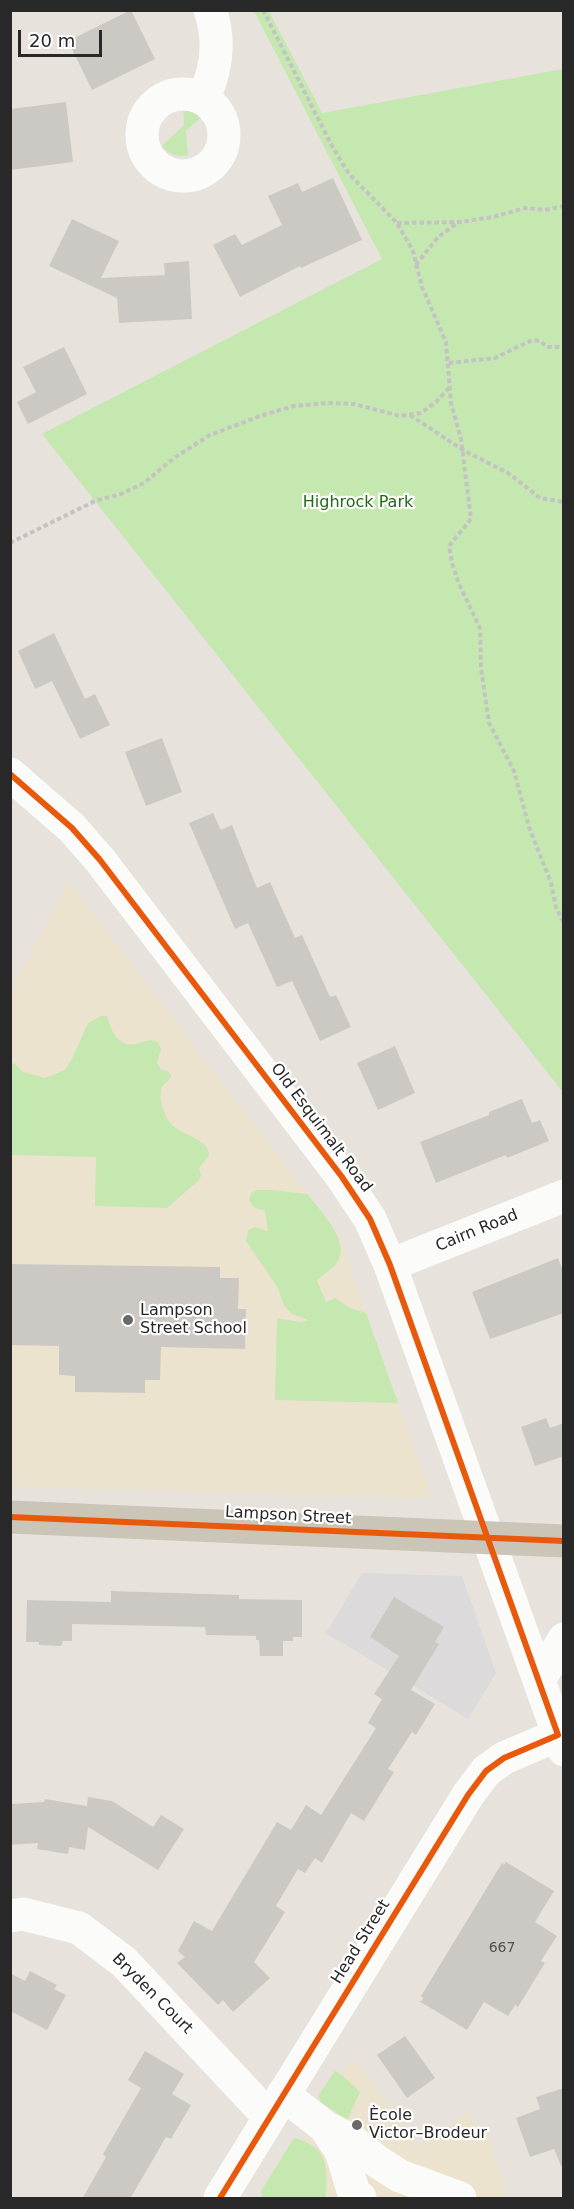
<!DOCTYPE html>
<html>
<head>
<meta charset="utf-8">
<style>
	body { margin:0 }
	#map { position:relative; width:574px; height:2209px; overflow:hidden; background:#e7e3dc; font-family:"DejaVu Sans",sans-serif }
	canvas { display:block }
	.frame { position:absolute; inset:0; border:12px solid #282828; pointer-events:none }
	.scale { position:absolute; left:18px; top:30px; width:84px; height:27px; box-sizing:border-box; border:3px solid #282828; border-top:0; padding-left:8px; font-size:18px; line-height:21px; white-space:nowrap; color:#282828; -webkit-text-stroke:4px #fff; paint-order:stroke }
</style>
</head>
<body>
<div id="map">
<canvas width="574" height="2209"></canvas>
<div class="frame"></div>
<div class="scale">20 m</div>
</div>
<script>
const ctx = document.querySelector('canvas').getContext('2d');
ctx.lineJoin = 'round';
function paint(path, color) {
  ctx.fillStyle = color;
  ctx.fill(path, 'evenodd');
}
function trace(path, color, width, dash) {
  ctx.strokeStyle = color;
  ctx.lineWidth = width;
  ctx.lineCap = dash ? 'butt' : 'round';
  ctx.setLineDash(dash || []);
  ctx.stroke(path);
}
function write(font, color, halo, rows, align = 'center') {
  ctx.font = font + ' "DejaVu Sans",sans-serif';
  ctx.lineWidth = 4.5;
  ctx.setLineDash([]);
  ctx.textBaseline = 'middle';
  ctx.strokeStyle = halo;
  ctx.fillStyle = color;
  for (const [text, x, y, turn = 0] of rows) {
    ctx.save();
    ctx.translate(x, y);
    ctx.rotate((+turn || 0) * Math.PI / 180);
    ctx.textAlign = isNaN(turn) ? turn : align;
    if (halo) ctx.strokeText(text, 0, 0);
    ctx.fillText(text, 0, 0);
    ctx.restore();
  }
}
paint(new Path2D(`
	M362 1573 462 1576 496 1673 468 1719 326 1633Z`), '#dddadc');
paint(new Path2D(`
	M68 881 339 1235 432 1498 11 1487V992Z
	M353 2057 420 2147 468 2111 489 2139 507 2198H266Z`), '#ece3cf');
paint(new Path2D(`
	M254 11H269L322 113 563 69V1092L42 434 382 259Z
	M183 105 191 106 204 115 186 131 188 155C178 158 168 154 162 146L184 125Z
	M101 1016H107C111 1030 117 1047 135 1044 144 1042 150 1038 158 1042L161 1049 157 1063 161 1070 168 1071 171 1076C169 1082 165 1082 162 1087 160 1092 160 1101 162 1106 164 1112 166 1118 170 1123 181 1136 208 1137 209 1155L199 1168 201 1176 198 1181 167 1208 95 1206 96 1157 11 1155V1065L14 1063 23 1072 45 1078 65 1070 72 1059 88 1023Z
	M257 1190H272L307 1194C319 1209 350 1240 338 1261 334 1269 323 1273 317 1281L326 1302 335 1298 350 1308 366 1313 398 1403 275 1400 277 1318 300 1322 308 1320 292 1314 284 1306 278 1288 246 1241 248 1231 254 1227 268 1231 265 1211 253 1207 249 1200 251 1193Z
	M335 2071 342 2075 360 2092 347 2120 321 2102 318 2096Z
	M294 2138C330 2147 327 2167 326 2198H262L261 2191Z`), '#c5e7b0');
paint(new Path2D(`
	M131 10 155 59 92 90 68 41Z
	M66 102 73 162 10 170V109Z
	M333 178 362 240 301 268 300 266 240 297 213 245 235 234 242 245 282 225 268 196 298 183 302 192Z
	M72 219 119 241 101 278 165 275 164 263 189 261 192 319 119 323 117 298 49 266Z
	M64 347 87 394 28 424 17 402 36 392 23 367Z
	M54 633 85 699 95 694 110 725 80 739 52 681 35 689 18 651Z
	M162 738 182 792 146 806 125 752Z
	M213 813 221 830 232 825 257 888 270 882 295 938 302 935 330 997 336 995 351 1027 320 1041 292 981 277 987 248 923 235 929 189 823Z
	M395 1046 415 1093 378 1110 357 1063Z
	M522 1099 532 1123 540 1120 549 1141 507 1158 506 1155 436 1183 420 1142 489 1115V1112Z
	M558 1258 564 1274V1313L490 1339 472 1292Z
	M10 1264 220 1267V1278H239L238 1309H246L245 1349 161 1347 160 1380H145V1393L75 1392V1376L59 1375V1346L10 1345Z
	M546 1418 550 1428 564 1423V1456L535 1466 521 1427Z
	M111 1591 239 1595V1599L302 1600V1637H293V1641H283V1656H260L259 1640H256V1636L206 1635 205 1627 72 1624V1641H63L61 1646 39 1645V1642H26L27 1600 111 1602Z
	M394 1597 444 1627 435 1642 439 1644 411 1690 435 1704 416 1735 412 1732 388 1769 394 1772 364 1821 351 1813 322 1863 315 1858 305 1873 298 1869 276 1906 285 1912 254 1962 270 1978 233 2012 223 2000 218 2005 177 1963 185 1957 178 1951 194 1921 212 1931 277 1822 291 1830 306 1805 321 1815 376 1728 368 1723 382 1699 374 1694 399 1656 370 1637Z
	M88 1797 112 1801 153 1827 161 1815 184 1829 158 1870 88 1827 85 1850 69 1847 68 1854 37 1849 38 1843 10 1845V1804L44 1802 45 1799 87 1806Z
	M506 1862 554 1891 535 1922 557 1936 541 1961 545 1963 518 2007 515 2005 508 2016 484 2002 467 2030 419 2001H422L423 1998 421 1996 502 1863 504 1865Z
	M30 1971 57 1985 54 1989 66 1995 47 2030 10 2011V1973L25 1981Z
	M405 2036 435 2078 407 2098 377 2055Z
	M145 2051 184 2074 172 2094 191 2105 171 2139 166 2137 130 2199H82L106 2157 103 2154 141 2088 128 2080Z
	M564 2088V2166H561L554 2149 530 2157 516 2118 540 2109 536 2097Z`), '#ccc9c4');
trace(new Path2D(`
	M263 10 332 146 349 174 397 223 413 251 422 287 446 342 451 403 461 439 471 519 449 546 452 563 459 584 480 628 481 668 489 723 514 771 529 827 551 883 556 907 564 923
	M397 223 460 222 493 217 525 208 545 210 564 206
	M416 265 438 237 459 222
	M449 363 495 358 532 340 540 341 547 347H564
	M410 415 463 450 508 473 540 498 564 502
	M10 543 95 501 121 494 144 483 174 458 210 435 260 416 294 406 328 403 354 404 400 416 421 413 436 402 450 387`), '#c4c3c3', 4, [4.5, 3]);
trace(new Path2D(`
	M142 135a41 41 0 1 1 82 0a41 41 0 1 1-82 0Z
	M203 99C217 70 221 41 210 10
	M10 774 72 828 100 860 342 1177 370 1219 390 1265 564 1750
	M390 1265 564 1196
	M539 1680 564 1639
	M10 1916 23 1914 79 1928 124 1962 269 2117
	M283 2094 325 2127 351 2140 378 2162 400 2176 460 2198
	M325 2127 341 2151 354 2193 360 2198
	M220 2198 468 1795 486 1771 504 1758 558 1735`), '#fbfbfa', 33);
trace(new Path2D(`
	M10 1517 564 1541`), '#cac5b7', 33);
trace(new Path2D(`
	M10 774 72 828 100 860 342 1177 370 1219 390 1265 558 1735 504 1758 486 1771 468 1795 220 2198
	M10 1517 564 1541`), '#e8590c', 6);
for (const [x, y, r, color] of [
	[128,1320,6,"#6b6967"],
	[357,2125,6,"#6b6967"]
]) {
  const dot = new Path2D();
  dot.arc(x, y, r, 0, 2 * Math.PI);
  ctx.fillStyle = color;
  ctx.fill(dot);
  trace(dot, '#fff', 2);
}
write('14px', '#535250', null, [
	["667",502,1948]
]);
write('16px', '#216b11', '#fff', [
	["Highrock Park",358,503]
]);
write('16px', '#282828', '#fff', [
	["Old Esquimalt Road",321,1128,53],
	["Cairn Road",477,1231,-22],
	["Lampson Street",288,1516,3],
	["Head Street",361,1942,-58],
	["Bryden Court",152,1994,45]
]);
write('16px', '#282828', '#fff', [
	["Lampson",140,1311],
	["Street School",140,1329],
	["Ècole",369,2116],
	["Victor–Brodeur",369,2134]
], 'left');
</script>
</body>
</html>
